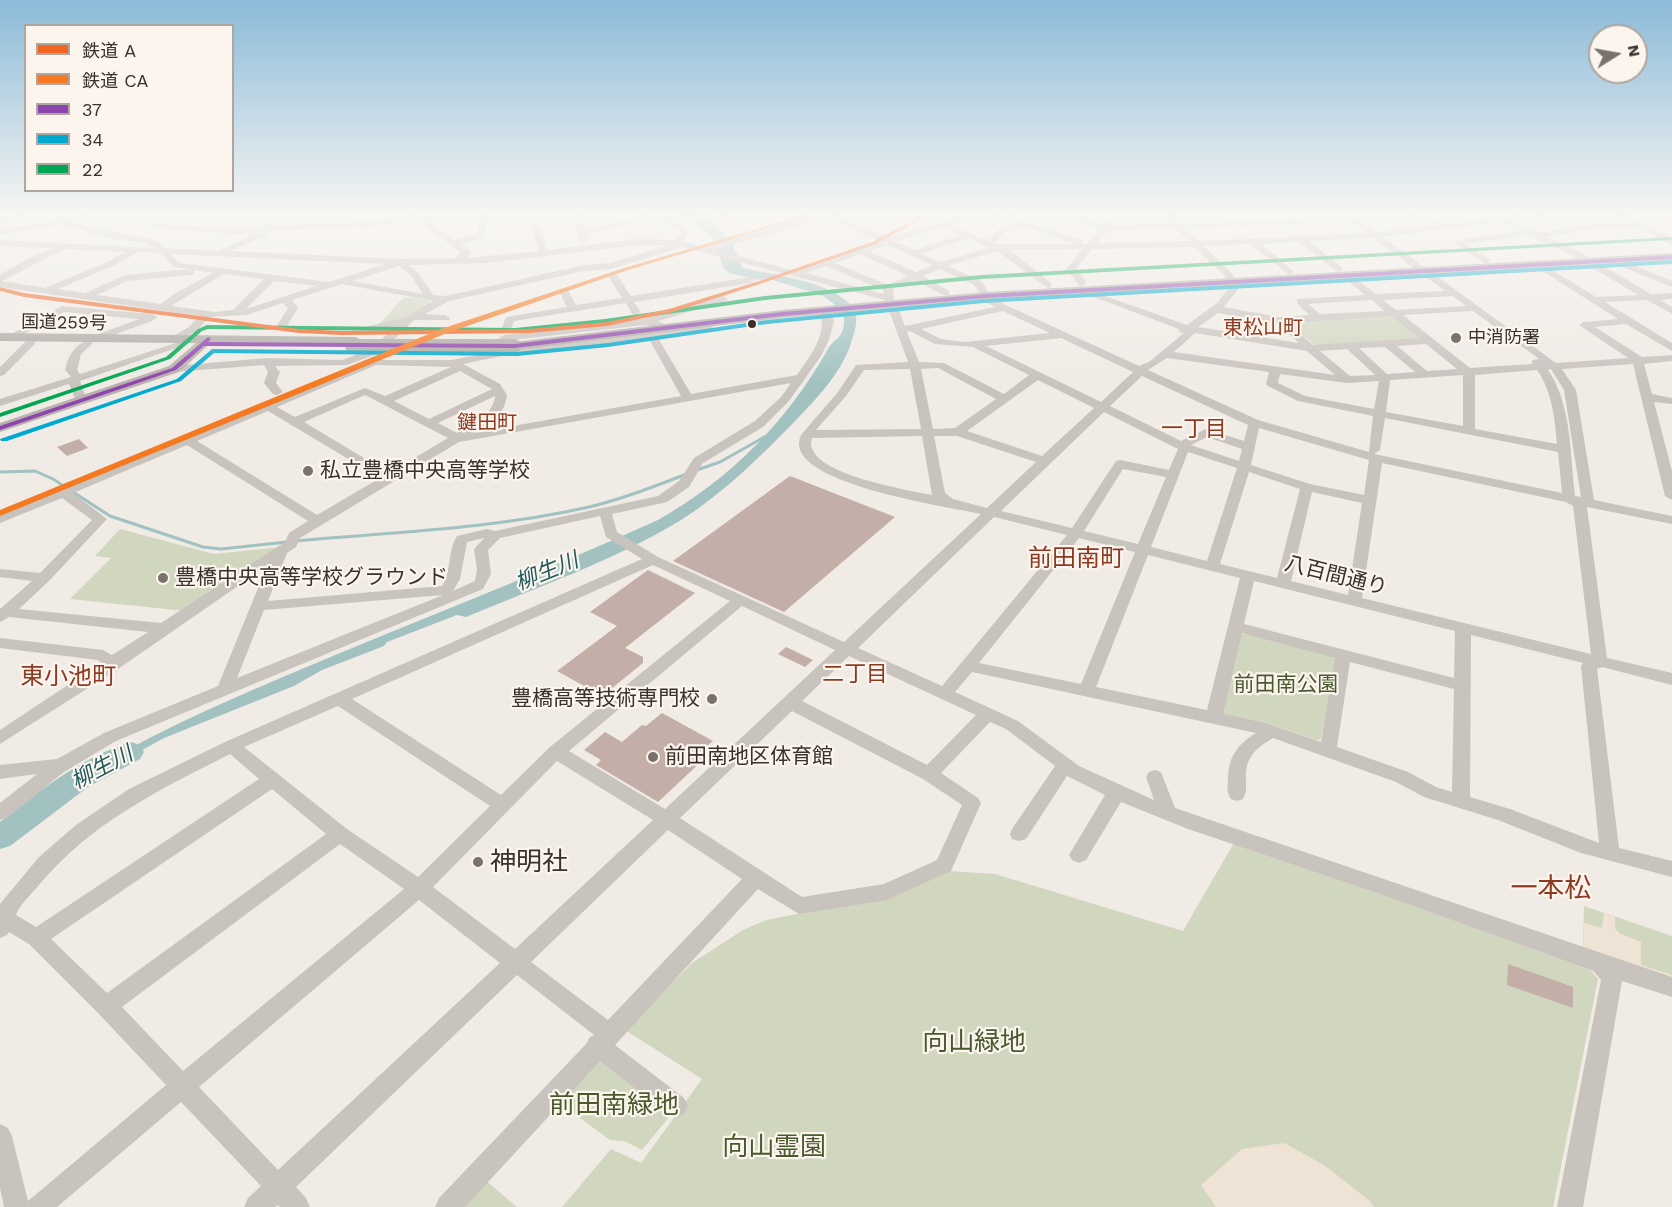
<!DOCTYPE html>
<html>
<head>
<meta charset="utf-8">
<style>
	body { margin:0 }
	#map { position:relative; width:1672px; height:1207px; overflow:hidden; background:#f0ebe5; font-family:"Work Sans","Noto Sans JP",sans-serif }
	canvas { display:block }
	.legend { position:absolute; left:24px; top:24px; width:210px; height:168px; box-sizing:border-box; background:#fbf5ee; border:2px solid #aea6a0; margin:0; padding:8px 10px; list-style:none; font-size:18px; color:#3b302b }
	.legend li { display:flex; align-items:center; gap:12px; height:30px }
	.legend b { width:30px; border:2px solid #aea6a0 }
	.north { position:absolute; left:1588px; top:24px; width:60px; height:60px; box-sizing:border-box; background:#fbf5ee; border:2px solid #aea6a0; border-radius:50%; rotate:79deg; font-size:16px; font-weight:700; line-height:24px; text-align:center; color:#3b302b }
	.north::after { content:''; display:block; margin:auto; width:21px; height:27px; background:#7a716c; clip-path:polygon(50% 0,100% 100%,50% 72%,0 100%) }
</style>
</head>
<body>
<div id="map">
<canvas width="1672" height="1207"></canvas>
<ul class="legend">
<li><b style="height:8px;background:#f26522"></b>鉄道 A</li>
<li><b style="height:8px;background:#f47921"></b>鉄道 CA</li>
<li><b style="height:8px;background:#8e44ad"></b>37</li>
<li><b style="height:8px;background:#00a9ce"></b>34</li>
<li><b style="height:8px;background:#00a651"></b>22</li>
</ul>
<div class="north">N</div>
</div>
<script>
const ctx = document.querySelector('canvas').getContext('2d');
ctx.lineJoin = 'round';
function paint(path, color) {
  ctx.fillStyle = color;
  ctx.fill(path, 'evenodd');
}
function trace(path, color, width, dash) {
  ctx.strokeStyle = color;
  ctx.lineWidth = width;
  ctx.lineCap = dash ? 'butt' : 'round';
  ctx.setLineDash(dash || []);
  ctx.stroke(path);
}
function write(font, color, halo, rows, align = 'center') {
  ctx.font = font + ' "Work Sans","Noto Sans JP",sans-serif';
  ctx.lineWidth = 4.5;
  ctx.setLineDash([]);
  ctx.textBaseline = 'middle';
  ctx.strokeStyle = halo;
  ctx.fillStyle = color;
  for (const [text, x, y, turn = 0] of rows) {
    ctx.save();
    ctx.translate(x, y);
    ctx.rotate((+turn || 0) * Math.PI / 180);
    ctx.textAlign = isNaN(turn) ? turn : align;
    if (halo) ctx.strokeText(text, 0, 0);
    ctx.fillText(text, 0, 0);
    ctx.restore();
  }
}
paint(new Path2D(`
	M404 297 429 300 431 306 403 320 379 324Z
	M1391 315 1420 339 1316 346 1285 321Z
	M120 529 214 554 282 547 185 611 70 599 111 558 95 556Z
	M1248 633 1331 655 1336 660 1321 739 1316 740 1264 722 1224 715 1220 710 1240 635Z
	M1235 841 1590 970 1598 979 1553 1207H562L611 1149 641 1163 702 1079 625 1030 692 963 743 930 766 920 802 913 949 871 995 874 1183 931Z
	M1584 906 1672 936V979L1583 951Z
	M597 1056 674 1111 642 1150 624 1141 610 1140 557 1101Z
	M485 1180 517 1207H460Z`), '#d1d6bf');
paint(new Path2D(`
	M1604 913 1615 917V928L1619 933 1641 942V965L1672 975V979L1583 951 1584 923 1602 928Z
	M1284 1143 1324 1165 1370 1201 1374 1207H1216L1201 1185 1242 1149Z`), '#eee3d5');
paint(new Path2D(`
	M685 215 706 216 731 241 743 268C776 276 823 279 850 304 862 315 854 333 850 346 840 374 817 398 797 419 761 456 725 492 681 520 614 561 537 587 466 617L457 615 387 642 384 646 322 670 294 686 164 738 97 775 79 779C145 736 217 705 290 674 412 622 537 575 658 520 731 478 786 423 828 349 834 338 843 339 844 323 846 311 828 298 818 294L766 278 760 280 729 273 724 269 713 238Z`), '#a1c2c1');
trace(new Path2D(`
	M697 470 720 462 768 435
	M0 472 35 471 53 479 110 516 203 547 221 549 287 542
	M294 541C392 532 492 529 589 507 622 499 653 487 684 475`), '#a1c2c1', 3);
paint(new Path2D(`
	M131 742 140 745 144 752 140 759 88 787 10 846 0 849V822C39 791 82 757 131 742Z`), '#a1c2c1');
paint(new Path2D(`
	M79 439 88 448 67 456 57 447Z
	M790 476 895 517 784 612 673 561Z
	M648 570 695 593 625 648 643 657V663L606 693H597L557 671 617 626 590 612Z
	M786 647 813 660 805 667 778 654Z
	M662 713 713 741 697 755 704 759 658 802 596 765 601 760 584 750 605 732 622 742 642 725 646 726Z
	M1508 964 1573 987V1008L1507 985Z`), '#c3afa7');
paint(new Path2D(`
	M33 215 37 218 36 220 0 223V217Z
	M56 215H61L62 219 90 215H109L72 223 151 239 161 243 165 248 218 251 253 235 155 229 151 226 155 223 260 230 271 215H279L272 226 390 219 413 215H458L454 218 427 220 455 240 477 234 481 215H489L484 238 461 244 471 252 466 258 539 251 529 215H537L547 250 638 239 675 240 680 234 679 229 656 218 586 234 588 240 584 243 580 240 572 215H580L585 229 646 215H663L686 226 688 234 683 242 704 247 819 215H836L887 238 966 215H978L951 225 989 241 999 228 1014 223 996 215H1008L1082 240V244H1087L1099 229 1061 215H1073L1103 224 1111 215H1119L1111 225 1169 223 1162 215H1171L1179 223 1344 217 1343 215H1352L1376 232 1432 225 1414 215H1424L1443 224 1520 215H1544L1540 218 1512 221 1539 233 1587 224 1631 223 1619 215H1629L1672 238V245L1640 228 1587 230 1547 237 1574 249 1651 294 1672 293V299L1660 300 1672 307V314L1647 300 1605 302 1672 343V351L1626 324 1595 327 1642 357 1672 355V361L1644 364 1652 394 1672 398V404L1654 402 1672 471V500L1665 496 1633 364 1562 369 1576 390 1594 500 1672 516V524L1587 507 1607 658 1672 673V685L1602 667 1597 669 1619 848 1672 861V877L1581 853 1498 820 1424 797 1396 782 1273 738C1255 749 1245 757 1246 780 1246 787 1247 792 1243 799L1237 801 1231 799C1227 793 1227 787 1228 780 1228 757 1237 745 1256 733L972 672 955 692 1018 721 1079 766 1154 800 1146 777 1149 772 1155 770 1161 772 1175 808 1672 977V997L1622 981 1583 1207H1557L1601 980 1593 971 1369 890 1188 829 1121 802 1086 860 1079 863 1072 860 1069 855 1105 795 1067 776 1026 839 1019 841 1012 839 1010 834 1012 829 1055 766 1006 729 990 722 941 773 978 798 981 803 951 871 887 900 799 914 758 889 615 1045 684 1098 688 1106 684 1114 676 1118 668 1114 600 1061 465 1207H435L439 1198 587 1043 589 1038 594 1035 517 975 296 1187 306 1198 310 1207H280L278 1205 275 1207H244L248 1198 261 1186 181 1102 57 1207H4L0 1188V1124L8 1128 12 1136 28 1201 166 1085 98 1013 29 944 9 932 7 935 0 938V904L39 857 76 825 129 789 225 742 642 559 606 537 600 516 500 538 488 550 491 574 483 589 116 741 64 772 7 818 0 820V803L37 774 0 779V765L57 759 104 733 218 686 267 566 118 669 0 744V730L101 663 98 660 0 648V638L103 650 112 655 148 632 9 617 0 622V609L32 581 0 577V569L40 573 92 520 62 498 0 523V514L370 360H452L502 350 701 327 704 322H712L713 330 658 338 691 394 797 375C810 356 829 333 819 310L824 307 828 308 834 321 829 340 821 356 789 401 763 427 703 463 689 487 667 502 612 514 617 532 658 557 844 642 981 514C951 507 778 483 801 435L838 392 856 365 908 362 885 300 679 246 677 249 610 269 584 271 449 301 425 314 445 315 450 318 449 320H414L380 353 347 365 275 366 280 372 276 383 283 392 277 395 273 394 264 383 268 372 264 365 174 372 168 369 174 366 267 358 342 360 372 349 395 326 373 331 369 330V326L404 318 434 301 342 284 292 300 298 308 285 329 276 327 288 308 283 303 246 315 209 317 197 331 175 342 170 339 171 337 189 327 199 316 0 287V275L29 258 52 248 0 246V240L155 248 146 243 119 240 59 225 0 235V229L53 221ZM828 218 879 241 795 271 715 250ZM1345 218 1367 233 1303 236 1298 234 1294 237 1199 241 1184 228 1342 222ZM418 219 419 223 461 252 456 258 401 259 229 251 264 237 268 231 390 225ZM1501 222 1520 231 1458 240 1454 243 1486 264 1489 263V259L1466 244 1528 235 1568 253 1638 295 1596 297 1541 263 1533 265 1618 319 1584 322 1579 325 1628 358 1556 363 1383 237ZM1023 226 1075 244H995L1005 232ZM943 227 960 235 914 250 895 242ZM1175 228 1189 241 1097 243 1107 231ZM968 238 989 248 940 262 921 254ZM1373 238 1445 291 1376 294 1346 272 1343 273V277L1365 295 1297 299V303L1309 315 1279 317 1224 307 1240 287 1232 273 1204 246 1251 244 1289 275 1294 272 1292 270 1261 244 1299 242 1338 272 1343 269 1341 267 1309 241ZM638 245H670L609 263 584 265 446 296 433 295 418 273 409 265 486 263ZM887 245 932 265 916 272 869 251ZM1194 247 1225 276 1230 287 1217 303 1187 325 1083 288 1075 290 1179 329V332L1184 333 1149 362 1139 366 1008 306 993 298 981 281 948 266 997 251 1048 288 1051 287V283L1010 250 1083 249 1066 269 1079 285 1082 286 1087 283 1076 269 1092 249ZM64 249 125 252 107 262 45 288 2 281ZM138 252 160 253 174 267 189 269 125 275 85 293 58 289 113 266ZM170 254 385 264 329 282 180 263ZM860 254 908 276 888 285 835 263ZM399 266 412 277 423 294 353 281ZM826 266 883 290 884 294 806 273ZM940 269 974 285 986 302 995 307 905 326 894 298 893 289 915 280 943 295H949V291L923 276ZM194 270 213 273 174 294 161 304 97 295 127 281 191 275 194 274ZM224 274 264 279 233 310 215 312 171 306ZM274 281 316 286 246 309ZM1453 296 1466 306 1396 310 1383 300ZM1372 300 1384 311 1320 314 1308 304ZM1003 311 1050 333 965 342 941 339 921 329ZM1473 311 1531 353 1539 359 1532 360V364L1470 368 1403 315ZM1218 313 1276 323 1299 343 1198 327ZM1391 316 1419 338 1313 345 1288 323ZM910 331 935 344 973 347 1029 375 1004 394 944 363 919 362 907 332ZM1195 333 1307 351 1335 375 1174 352ZM1061 338 1133 372 1101 402 986 346ZM649 339 681 396 474 433C490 423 505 415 507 395L500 384 463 364 502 356ZM1426 344 1457 369 1427 371 1397 346ZM1385 347 1415 372 1387 374 1359 348ZM1347 349 1375 375 1350 376 1320 351ZM1167 358 1269 372 1266 384 1268 386 1298 401 1373 416 1369 452 1258 420 1148 370ZM376 365 451 367 385 396 365 388 295 417 277 407ZM938 368 996 399 955 428 933 429 921 369ZM910 369 921 429 816 430 846 396 864 370ZM1551 369 1564 390 1581 497 1575 496C1570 455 1572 405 1548 370ZM1537 370C1552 390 1555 420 1557 444L1475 429V375ZM460 371 492 389 429 419 394 401ZM1280 374 1347 383 1379 381 1374 409 1305 396 1278 383ZM1463 375V426L1386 412 1390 380ZM1142 376 1248 425 1244 441 1206 429 1181 441 1110 406ZM1038 380 1094 408 1042 456 967 431ZM791 383 781 397 755 421 694 458 679 481 658 496 495 531 487 529 457 536C447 552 452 571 442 586L268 601 287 553 296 547 300 538 459 442ZM365 395 448 438 389 473 304 422ZM495 396C493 416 472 423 457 433L438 423ZM268 411 380 478 317 515 197 441ZM1104 412 1178 449 1169 470 1120 460 1116 461 1072 528 1001 511ZM1385 418 1558 452 1562 493 1374 454 1380 450ZM1259 428 1369 460 1364 495 1310 484 1251 465ZM922 436 932 495C908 490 800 473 812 438ZM934 436H957L1036 462 987 508 953 499 945 493ZM1207 437 1242 449 1239 461 1191 445ZM187 445 308 521 289 533 285 542 161 623 19 609 49 581 107 519 73 493ZM1188 452 1237 468 1207 561 1151 547ZM1382 463 1566 502 1573 506 1591 654 1362 598ZM1123 469 1166 477 1138 544 1084 531ZM1249 472 1300 489 1277 578 1220 564ZM1312 492 1362 503 1348 595 1291 581ZM994 517 1067 535 942 686 858 648ZM484 538 474 549 477 569 475 581 453 591 460 579 467 542ZM1079 538 1135 552 1081 684 979 663ZM1148 555 1240 578 1207 710 1096 687ZM653 565 730 601 550 747 501 795 352 699ZM1254 581 1455 631 1454 678 1244 624ZM443 595 237 678 264 610ZM742 606 835 650 665 809 569 751ZM1242 633 1335 658 1321 742 1263 722 1223 714ZM1471 635 1583 663 1581 666 1599 843 1510 809 1470 797ZM849 656 976 715 927 765 802 701ZM1350 662 1454 689 1452 792 1436 787 1408 772 1337 747ZM338 706 490 806 418 877 347 829 244 747ZM792 711 923 779 962 805 937 860 884 884 802 897 680 818ZM230 754 259 779 36 927 16 915C20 904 31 895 38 886 92 822 157 791 230 754ZM557 761 653 820 515 949 433 887ZM272 789 326 834 107 993 51 939ZM668 830 742 879 608 1020 531 962ZM340 844 404 889 183 1071 122 1007ZM419 900 500 963 278 1170 199 1087Z
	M730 215H749L720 222 716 219Z
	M1613 259H1619L1672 281V287L1613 263Z
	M614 274 617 275 631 296 750 277 755 280 750 283 634 302 641 312 636 315 632 314 626 303 514 321 511 330 507 331 502 328 506 317 567 307 560 293 562 291H568L576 305 622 298 609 277Z
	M723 296 728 299 726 301 658 321 667 325 662 328 645 325 504 341 499 338 504 335 643 319Z
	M62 306 152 314 157 317 152 321 97 341 92 338 93 336 139 319 64 312 15 339 6 337Z
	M31 339 35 340V344L4 375 0 376V367L27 340Z
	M88 340 93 343 81 354 77 370 80 374 179 342 183 341 188 344 80 381 87 401 85 403H77L69 384 0 406V399L71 377 65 370C68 356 74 345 88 340Z`), '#c9c3be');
paint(new Path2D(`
	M208 335 214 339 212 342 179 372 0 432V423L169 366 204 336Z`), '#b8b1ad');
paint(new Path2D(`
	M1672 253V261L986 300 782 318 514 350 507 346 514 342 782 310 986 292Z
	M0 333 356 337 363 341 356 345 0 341Z`), '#afaaa4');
trace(new Path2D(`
	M352 346H514`), '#afaaa4', 14);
paint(new Path2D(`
	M1672 255V259L986 298 782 316 514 348 204 346 176 370 0 430V426L172 368 208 337 211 339 208 342 514 344 782 312 986 294Z`), '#8e44ad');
paint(new Path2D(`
	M1672 260V264L984 303 767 324 608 347 517 356 214 353 181 381 7 441H1L0 439 177 379 212 349 517 352 608 343 767 320 984 299Z`), '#00a9ce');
paint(new Path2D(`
	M1672 237 1671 240 982 279 765 300 605 323 515 332 208 329 202 331 170 359 0 417V413L166 357 198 329 207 325 515 328 605 319 765 296 982 275Z`), '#00a651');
paint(new Path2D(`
	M923 215H930L876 244 763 283 673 312 607 326 529 333 342 335 299 333 24 297 0 291V287L24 293 299 329 342 331 529 329 607 322 669 309 759 281 872 242Z`), '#f26522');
paint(new Path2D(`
	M804 215H813L628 270 447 333 0 516V510L441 329 624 268Z`), '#f47921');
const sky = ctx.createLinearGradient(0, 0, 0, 384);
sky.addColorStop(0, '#8bbad8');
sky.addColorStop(0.56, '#f8f6f3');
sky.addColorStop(1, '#f8f6f300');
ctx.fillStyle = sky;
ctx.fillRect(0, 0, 1672, 384);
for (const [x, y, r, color] of [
	[752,324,5,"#3b302b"],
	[1456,338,6,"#7a716c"],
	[308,471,6,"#7a716c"],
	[163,578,6,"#7a716c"],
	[712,699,6,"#7a716c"],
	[653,757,6,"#7a716c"],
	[478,862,6,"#7a716c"]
]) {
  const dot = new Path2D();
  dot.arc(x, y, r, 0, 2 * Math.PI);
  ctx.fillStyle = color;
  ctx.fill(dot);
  trace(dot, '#fbf5ee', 2);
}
write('18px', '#3b302b', '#fbf5ee', [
	["国道259号",64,323,1]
]);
write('18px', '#3b302b', '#fbf5ee', [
	["中消防署",1468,338]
], 'left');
write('20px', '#8c3b22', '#fbf5ee', [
	["東松山町",1263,328],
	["鍵田町",487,423]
]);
write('21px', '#3b302b', '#fbf5ee', [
	["私立豊橋中央高等学校",320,471],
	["豊橋中央高等学校グラウンド",175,578],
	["豊橋高等技術専門校",700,699,"right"],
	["前田南地区体育館",665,757]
], 'left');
write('21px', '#3b302b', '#fbf5ee', [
	["八百間通り",1336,576,14]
]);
write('21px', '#4a5a2e', '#fbf5ee', [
	["前田南公園",1286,685]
]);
write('22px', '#8c3b22', '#fbf5ee', [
	["一丁目",1194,430],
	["二丁目",855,675]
]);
write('italic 22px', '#1f5a5e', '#fbf5ee', [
	["柳生川",547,572,-22],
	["柳生川",102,768,-28]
]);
write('24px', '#8c3b22', '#fbf5ee', [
	["前田南町",1076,559],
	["東小池町",68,677]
]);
write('26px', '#3b302b', '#fbf5ee', [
	["神明社",490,862]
], 'left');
write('26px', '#4a5a2e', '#fbf5ee', [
	["向山緑地",974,1042],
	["前田南緑地",614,1105],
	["向山霊園",774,1147]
]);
write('27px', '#8c3b22', '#fbf5ee', [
	["一本松",1551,889]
]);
</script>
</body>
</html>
